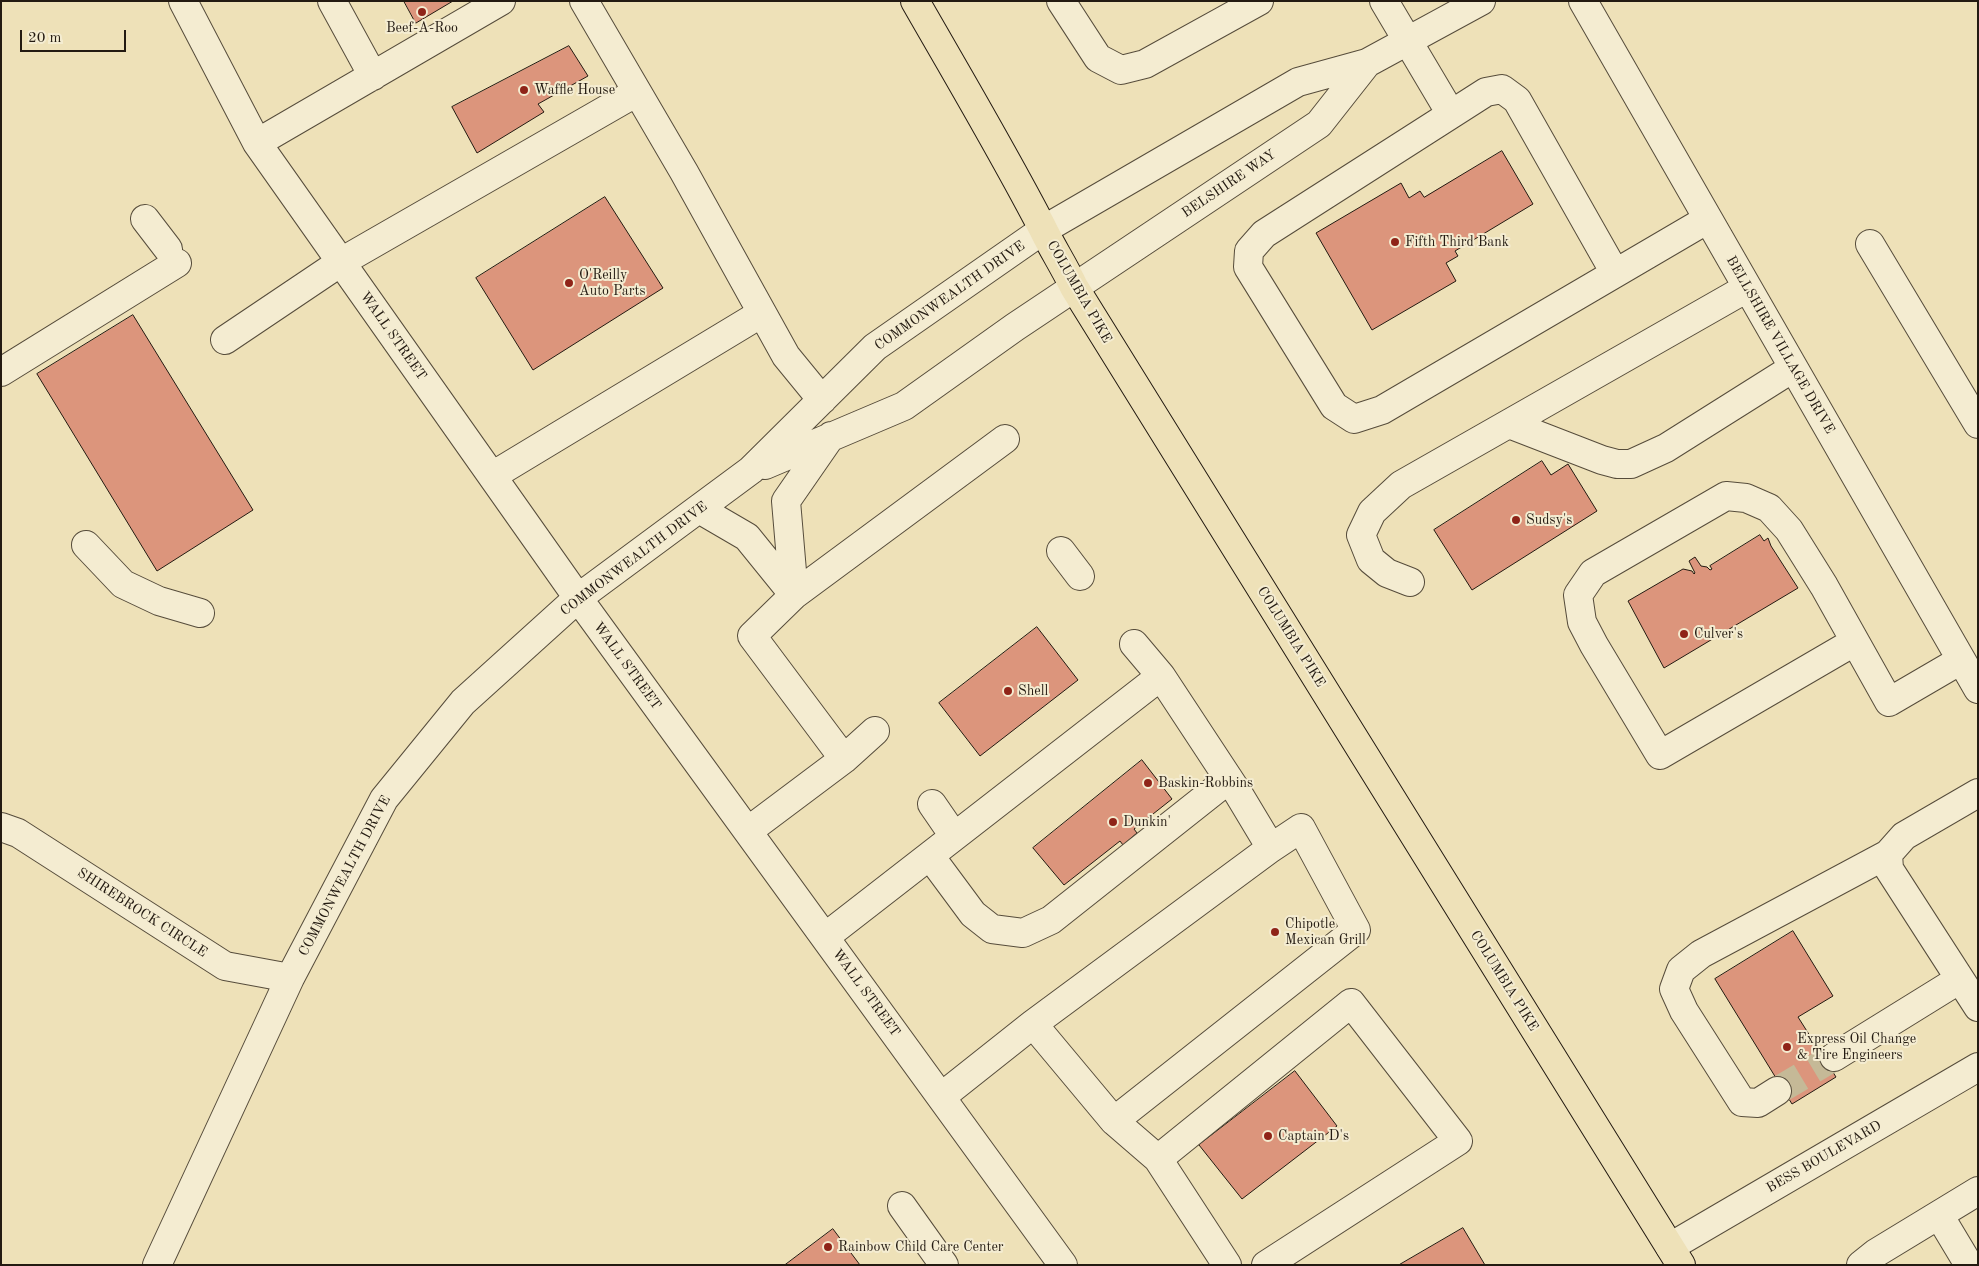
<!DOCTYPE html>
<html>
<head>
<meta charset="utf-8">
<style>
	body { margin:0 }
	#map { position:relative; width:1979px; height:1266px; overflow:hidden; background:#eee1b8; font-family:"Old Standard TT",serif }
	canvas { display:block }
	.frame { position:absolute; inset:0; border:2px solid #231a11; pointer-events:none }
	.scale { position:absolute; left:20px; top:30px; width:106px; height:22px; box-sizing:border-box; border:2px solid #231a11; border-top:0; padding-left:6px; font-size:15px; line-height:18px; white-space:nowrap; color:#231a11; -webkit-text-stroke:4px #f4ecd1; paint-order:stroke }
</style>
</head>
<body>
<div id="map">
<canvas width="1979" height="1266"></canvas>
<div class="frame"></div>
<div class="scale">20 m</div>
</div>
<script>
const ctx = document.querySelector('canvas').getContext('2d');
ctx.lineJoin = 'round';
function paint(path, color) {
  ctx.fillStyle = color;
  ctx.fill(path, 'evenodd');
}
function trace(path, color, width, dash) {
  ctx.strokeStyle = color;
  ctx.lineWidth = width;
  ctx.lineCap = dash ? 'butt' : 'round';
  ctx.setLineDash(dash || []);
  ctx.stroke(path);
}
function write(font, color, halo, rows, align = 'center') {
  ctx.font = font + ' "Old Standard TT",serif';
  ctx.lineWidth = 4;
  ctx.setLineDash([]);
  ctx.textBaseline = 'middle';
  ctx.strokeStyle = halo;
  ctx.fillStyle = color;
  for (const [text, x, y, turn = 0] of rows) {
    ctx.save();
    ctx.translate(x, y);
    ctx.rotate((+turn || 0) * Math.PI / 180);
    ctx.textAlign = isNaN(turn) ? turn : align;
    if (halo) ctx.strokeText(text, 0, 0);
    ctx.fillText(text, 0, 0);
    ctx.restore();
  }
}
const building = new Path2D(`
	M404 1H453L416 23Z
	M569 46 588 76 538 104 544 112 477 153 452 107Z
	M1502 151 1533 204 1455 251 1458 256 1446 263 1456 281 1372 330 1316 233 1401 183 1409 198 1420 191 1424 197Z
	M605 197 663 288 533 370 476 278Z
	M133 315 253 510 157 571 37 374Z
	M1542 461 1551 475 1568 464 1597 511 1472 590 1434 530Z
	M1760 535 1764 541 1768 538 1771 546 1798 588 1664 668 1628 601 1683 569 1692 571 1694 574 1695 573 1689 561 1695 557 1701 566 1707 567 1710 570 1712 569 1710 566Z
	M1037 627 1078 680 980 756 939 703Z
	M1142 760 1172 799 1134 829 1137 833 1123 845 1120 841 1064 885 1033 848Z
	M1793 931 1833 996 1798 1017 1836 1077 1792 1104 1715 979Z
	M1295 1071 1337 1126 1242 1199 1199 1145Z
	M1463 1228 1485 1265H1399Z
	M833 1229 860 1265H785Z`);
paint(building, '#dc957c');
trace(building, '#231a11', 1);
trace(new Path2D(`
	M1777 1091 1834 1057`), '#c5b997', 28, [28, 14]);
const minor = new Path2D(`
	M183 1 257 143 578 598 1063 1265
	M332 1 373 76
	M584 1 684 172 786 356 822 400
	M1061 1 1098 58 1121 70 1145 64 1259 1
	M1384 1 1451 114
	M1583 1 1978 689
	M257 143 501 1
	M145 219 168 249
	M1870 244 1978 424
	M1615 273 1517 100 1502 89 1486 92 1264 234 1249 251 1248 267 1334 406 1354 419 1382 410 1708 219
	M225 340 341 262 637 92
	M1 372 177 263
	M1509 424 1602 460 1617 464H1631L1666 448 1793 368
	M765 465 904 406 1015 327 1319 124 1367 63
	M492 476 762 313
	M699 509 747 537 794 595 786 501 831 436
	M86 545 123 584 159 601 200 613
	M1061 551 1080 576
	M1410 582 1387 573 1371 560 1361 535 1372 512 1401 485 1747 288
	M1854 642 1660 755 1594 645 1582 622 1578 595 1593 573 1726 496 1746 498 1769 508 1789 530 1824 586 1889 702 1961 660
	M1134 644 1161 676
	M844 759 752 636 794 595 1005 439
	M1978 793 1904 836 1888 854 1889 869 1978 1007
	M932 804 954 836
	M1 827 18 833 225 966 290 978
	M748 831 844 759 875 731
	M930 856 973 914 992 929 1023 933 1051 920 1229 779
	M825 937 1161 676 1238 793 1271 848 1301 828 1356 930 1114 1121 1033 1024 941 1097
	M1033 1024 1271 848
	M1834 1057 1960 979
	M1777 1091 1758 1103 1742 1102 1684 1011 1674 989 1681 970 1701 954 1888 854
	M1114 1121 1158 1159 1227 1265
	M1158 1159 1351 1003 1458 1141 1266 1265
	M902 1206 944 1265
	M1939 1215 1969 1265
	M1670 1247 1978 1067
	M157 1265 290 978 384 799 463 702 578 598 751 470 875 347 1043 230 1298 82 1367 63 1481 1
	M1861 1265 1876 1253 1978 1191`);
const major = new Path2D(`
	M915 1C958 76 1002 150 1042 227 1052 248 1064 266 1074 287L1681 1265`);
trace(minor, '#564c3b', 30);
trace(major, '#231a11', 30);
trace(minor, '#f4ecd1', 28);
trace(major, '#eee1b8', 28);
for (const [x, y, r, color] of [
	[422,12,5,"#8f2418"],
	[524,90,5,"#8f2418"],
	[1395,242,5,"#8f2418"],
	[569,283,5,"#8f2418"],
	[1516,520,5,"#8f2418"],
	[1684,634,5,"#8f2418"],
	[1008,691,5,"#8f2418"],
	[1148,783,5,"#8f2418"],
	[1113,822,5,"#8f2418"],
	[1275,932,5,"#8f2418"],
	[1787,1047,5,"#8f2418"],
	[1268,1136,5,"#8f2418"],
	[828,1247,5,"#8f2418"]
]) {
  const dot = new Path2D();
  dot.arc(x, y, r, 0, 2 * Math.PI);
  ctx.fillStyle = color;
  ctx.fill(dot);
  trace(dot, '#f4ecd1', 2);
}
write('14px', '#231a11', '#f4ecd1', [
	["Beef-A-Roo",422,28,"center"],
	["Waffle House",534,90],
	["Fifth Third Bank",1405,242],
	["O'Reilly",579,275],
	["Auto Parts",579,291],
	["Sudsy's",1526,520],
	["Culver's",1694,634],
	["Shell",1018,691],
	["Baskin-Robbins",1158,783],
	["Dunkin'",1123,822],
	["Chipotle",1285,924],
	["Mexican Grill",1285,940],
	["Express Oil Change",1797,1039],
	["& Tire Engineers",1797,1055],
	["Captain D's",1278,1136],
	["Rainbow Child Care Center",838,1247]
], 'left');
write('14px', '#231a11', '#f4ecd1', [
	["BELSHIRE WAY",1229,184,-34],
	["COLUMBIA PIKE",1079,292,60],
	["COMMONWEALTH DRIVE",950,296,-35],
	["WALL STREET",393,336,55],
	["BELLSHIRE VILLAGE DRIVE",1780,345,60],
	["COMMONWEALTH DRIVE",634,559,-37],
	["COLUMBIA PIKE",1291,637,58],
	["WALL STREET",627,666,54],
	["COMMONWEALTH DRIVE",345,876,-62],
	["SHIREBROCK CIRCLE",142,913,33],
	["COLUMBIA PIKE",1504,981,58],
	["WALL STREET",866,993,54],
	["BESS BOULEVARD",1824,1157,-30]
]);
</script>
</body>
</html>
